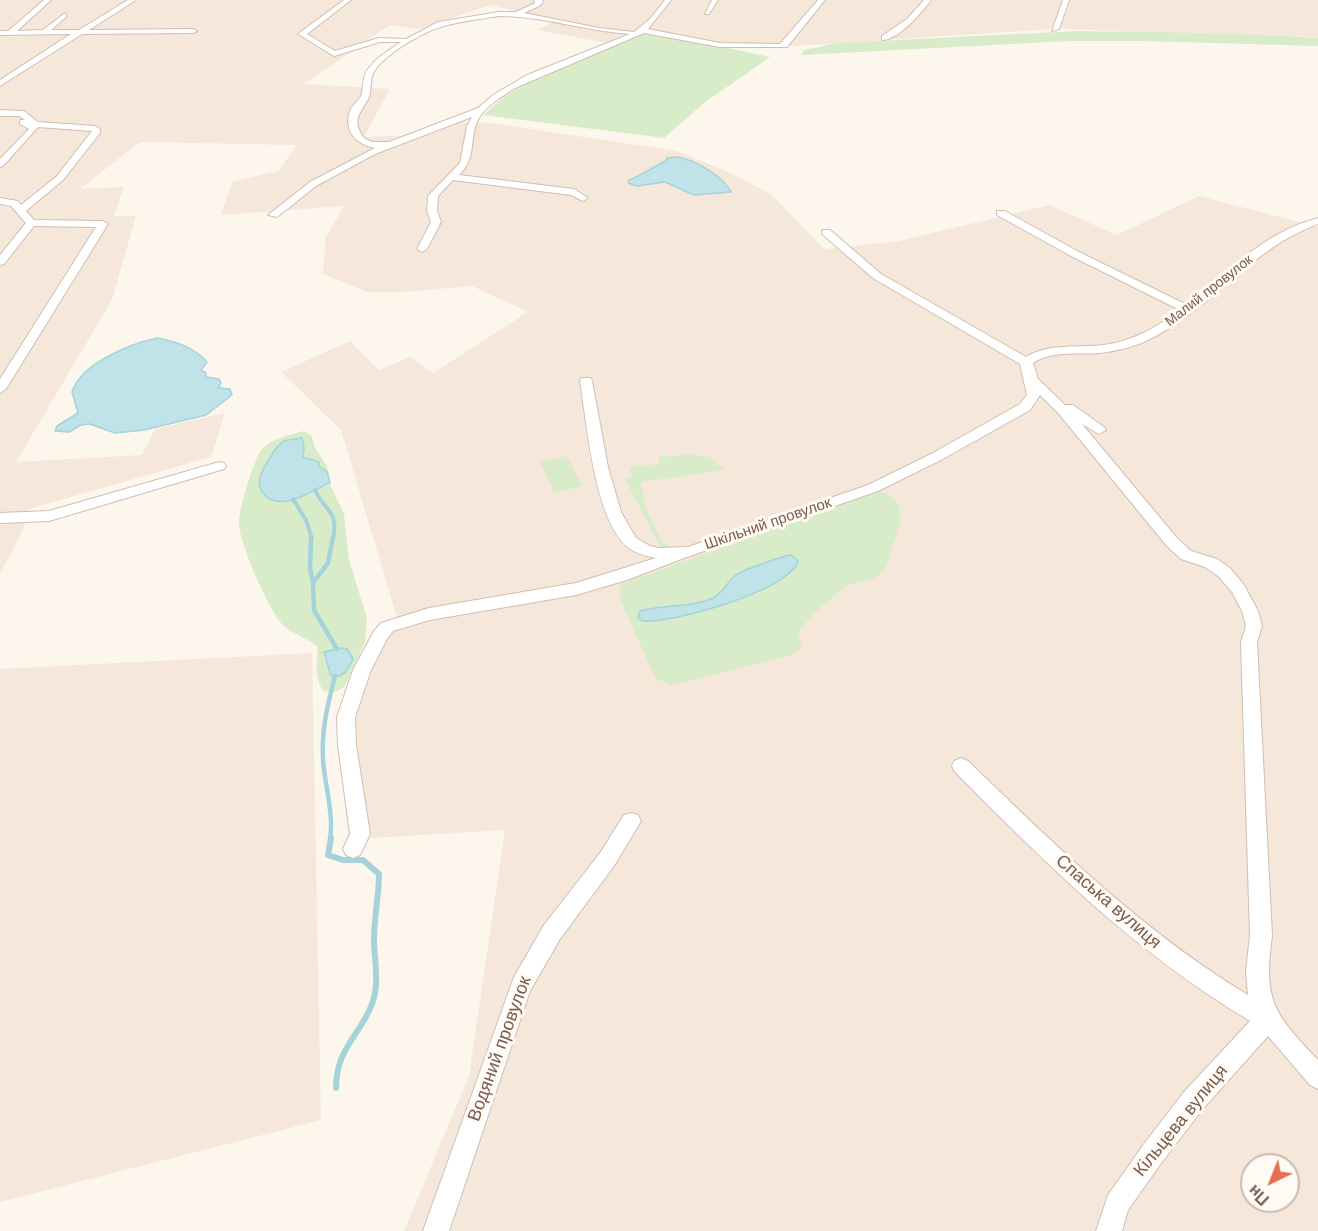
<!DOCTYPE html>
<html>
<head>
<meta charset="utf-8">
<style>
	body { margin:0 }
	#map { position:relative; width:1318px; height:1231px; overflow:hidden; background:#fdf6ec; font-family:Helvetica,sans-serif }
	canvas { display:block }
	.north { position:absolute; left:1240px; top:1153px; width:60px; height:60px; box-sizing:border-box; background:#fffaf3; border:2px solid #cabbb1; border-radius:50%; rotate:223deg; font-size:16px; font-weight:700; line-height:24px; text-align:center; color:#7a5c4d }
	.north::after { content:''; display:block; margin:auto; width:21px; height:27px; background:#e76f51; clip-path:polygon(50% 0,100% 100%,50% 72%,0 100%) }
</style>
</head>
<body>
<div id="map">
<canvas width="1318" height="1231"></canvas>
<div class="north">Пн</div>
</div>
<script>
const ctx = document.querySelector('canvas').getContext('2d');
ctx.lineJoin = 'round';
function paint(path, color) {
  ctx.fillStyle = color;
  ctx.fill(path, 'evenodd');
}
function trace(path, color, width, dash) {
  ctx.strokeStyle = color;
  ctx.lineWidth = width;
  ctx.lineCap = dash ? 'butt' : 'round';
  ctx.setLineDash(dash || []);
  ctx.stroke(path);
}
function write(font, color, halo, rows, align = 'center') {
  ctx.font = font + ' Helvetica,sans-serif';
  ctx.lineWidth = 6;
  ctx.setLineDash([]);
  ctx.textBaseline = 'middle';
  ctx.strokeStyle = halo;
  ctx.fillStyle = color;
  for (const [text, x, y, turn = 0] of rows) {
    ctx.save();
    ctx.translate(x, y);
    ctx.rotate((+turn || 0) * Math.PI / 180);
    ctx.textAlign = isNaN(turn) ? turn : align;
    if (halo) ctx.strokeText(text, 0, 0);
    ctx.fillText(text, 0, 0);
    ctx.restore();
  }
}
paint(new Path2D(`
	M0 0H1318V37L1055 29 795 46 719 43 640 28 607 43 537 30 556 21 490 5 419 29 390 25 304 84 390 89 364 137 429 135 461 122 491 123 677 151 730 173 772 195 824 249 899 241 1049 205 1117 235 1199 196 1318 227V1231H404L469 1076 505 830 372 838 346 717 380 635 400 627 341 430 281 372 350 341 379 370 410 357 433 373 528 312 472 286 404 292H367L323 274 326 237 344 206 221 215 232 182 278 171 297 145 140 142 80 189 124 187 114 216H136L112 300 16 462 142 455 155 429 225 413 211 457 29 509 22 532 0 574ZM1252 1165H1288V1201H1252Z
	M312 653 321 1120 0 1202V669Z`), '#f5e8da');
paint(new Path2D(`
	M647 31 770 57 704 103 664 138 484 115C521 75 596 53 647 31Z
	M1078 31C1158 32 1238 33 1318 38V46L1143 41H1070L801 55 804 50 837 43Z
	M304 431 312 436 314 446 327 466 331 486 344 514 349 560 367 618 365 642 345 686 335 692 323 691C315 679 316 661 318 647 307 638 292 634 283 625 269 611 239 542 239 524 238 511 254 458 262 449 273 438 290 435 304 431Z
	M689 454 710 457 725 470 641 482 646 508 663 544H666L668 549 661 548 625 479 633 477 628 467 660 464 658 455 671 457Z
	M567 456 582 486 554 493 540 462Z
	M879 491C909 502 902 522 892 547 890 554 888 563 885 569 878 582 859 579 848 586 830 598 809 616 798 634L802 644 799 650 789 656 678 684 670 685 655 678 619 597 621 584Z`), '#d8ecc9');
const water = new Path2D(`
	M677 157C694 159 724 177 731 192L694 195 665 182 637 186 628 183 629 180C643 175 652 167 666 161L667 158Z
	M157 338C177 342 194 347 207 362L201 370 206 373V377L219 379 221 383 218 388 230 389 232 395 206 415 144 430 115 433 90 424 81 425 69 432 55 431 57 426 78 413 72 392C81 363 130 344 157 338Z
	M302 438 304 448 303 457 319 462V466L327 472 330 482C313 491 278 514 263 493 255 484 261 472 267 463 271 456 276 446 283 442 288 439 296 439 302 438Z
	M791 555 798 561C791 590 671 624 642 621L638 617 640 611C663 604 691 608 713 598 723 593 727 582 736 575 743 570 782 556 791 555Z
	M341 648 347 649 353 659C348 670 344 678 331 676L324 652Z`);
paint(water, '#bfe3e8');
trace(water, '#a5d3da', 1.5);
trace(new Path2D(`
	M315 490C325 512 339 510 333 539
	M293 499 306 520 312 539`), '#a5d3da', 4);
trace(new Path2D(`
	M311 537 310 568 313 583
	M333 537 328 563 313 583 314 610 337 649
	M330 839C334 813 325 787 323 760 321 731 328 703 335 676`), '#a5d3da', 4.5);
trace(new Path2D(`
	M331 838 328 855 343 860H363L379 874C379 896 374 917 374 939 374 960 380 983 372 1004 360 1036 336 1048 336 1088`), '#a5d3da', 6);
const minor = new Path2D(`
	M44 0H51L17 31 43 30 65 13 67 16 51 30H79L128 0H136L89 30 193 29 197 31 193 33 82 34 0 86V80L71 34 0 35V31H8Z
	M344 0H351L307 34 335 51 379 38 406 39 438 22 499 12H516L535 3 534 0H543L541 5 524 13 599 28 634 32 650 19 665 0H671L648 29 720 43 780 44 818 0H825L787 47H720L644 33 515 88C503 96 487 105 479 118 468 138 478 156 459 175L574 189 588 198 583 201 571 195 453 180 438 196 437 211 441 222 427 249 422 252 417 249 431 222 427 211 428 196 460 163 467 126 472 117 375 154 316 186 277 217 268 215 310 182 375 148C357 145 343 131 350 111 352 105 359 101 361 96 364 86 362 77 368 69 377 57 389 50 401 42H380L334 56 298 34ZM499 16C543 16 586 31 630 34L527 75 493 95 478 108 389 142H372L364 138C350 119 362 112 369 97 372 88 369 79 375 70 387 53 424 31 444 26 462 21 481 19 499 16Z
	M712 0H718L709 14H705Z
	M924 0H931C922 12 899 40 882 40V36L907 19Z
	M1063 0H1069L1059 29 1052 31Z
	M0 110 24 111 38 122 95 126 100 129V133L63 180 26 211 34 220 103 221 108 224 6 389 0 393V379L96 227 34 226 4 264 0 265V255L26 223 11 206 0 204V198L18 201 21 205 57 176 92 131 38 127 3 166 0 167V159L29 129 20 124V120H25L19 116H0Z
	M997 211H1005L1079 252 1187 305C1228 271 1265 232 1318 218V224C1251 248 1211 310 1148 340 1134 347 1116 351 1100 353 1078 355 1051 350 1033 363L1038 379 1065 405H1073L1104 427 1106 430 1099 434 1082 424 1176 537 1191 551 1217 559 1230 568 1244 585 1258 611 1262 626 1257 642 1272 936C1263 1002 1274 1013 1318 1060V1089L1310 1085 1268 1036 1202 1110 1162 1162 1128 1210 1122 1231H1096L1108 1195 1144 1144 1184 1092 1250 1021C1133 951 1050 867 954 771L952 766 954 761 961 758 968 761C1056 846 1142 931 1248 995L1246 971 1250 936 1241 642 1246 626 1242 611 1232 592 1218 576 1205 567 1181 559 1166 545 1059 414 1040 395 1030 410 941 460 878 491 684 558 627 580 576 595 430 620 393 631 387 639 371 670 355 717 356 745 370 834 360 855 353 858 346 855 343 849 350 834 338 745 337 717 353 670 374 631 381 623 429 608 576 583 656 558C646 556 634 553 626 546 594 515 587 424 580 381L581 378H591L592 381 608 467 621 512 636 538 650 546 659 548 688 547 868 485 931 454 1020 404 1027 395 1020 364 873 278 822 234V230H830L881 274 1026 357C1049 343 1078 348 1104 345 1133 341 1157 327 1180 310L1071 256 997 215Z
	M219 462 224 463 226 466 224 469 49 521 0 523V513L49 511Z
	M631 813 638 815 641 821 614 866 560 939 530 991 449 1231H423L514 977 544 925 600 853 624 815Z`);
trace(minor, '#d1beb0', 2);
paint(minor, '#fff');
write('14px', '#7a5c4d', '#fffaf3', [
	["Малий провулок",1209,291,-38]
]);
write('15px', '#7a5c4d', '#fffaf3', [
	["Шкільний провулок",768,524,-19]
]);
write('18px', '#7a5c4d', '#fffaf3', [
	["Спаська вулиця",1108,902,41],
	["Водяний провулок",500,1049,-70],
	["Кільцева вулиця",1181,1121,-51]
]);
</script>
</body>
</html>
